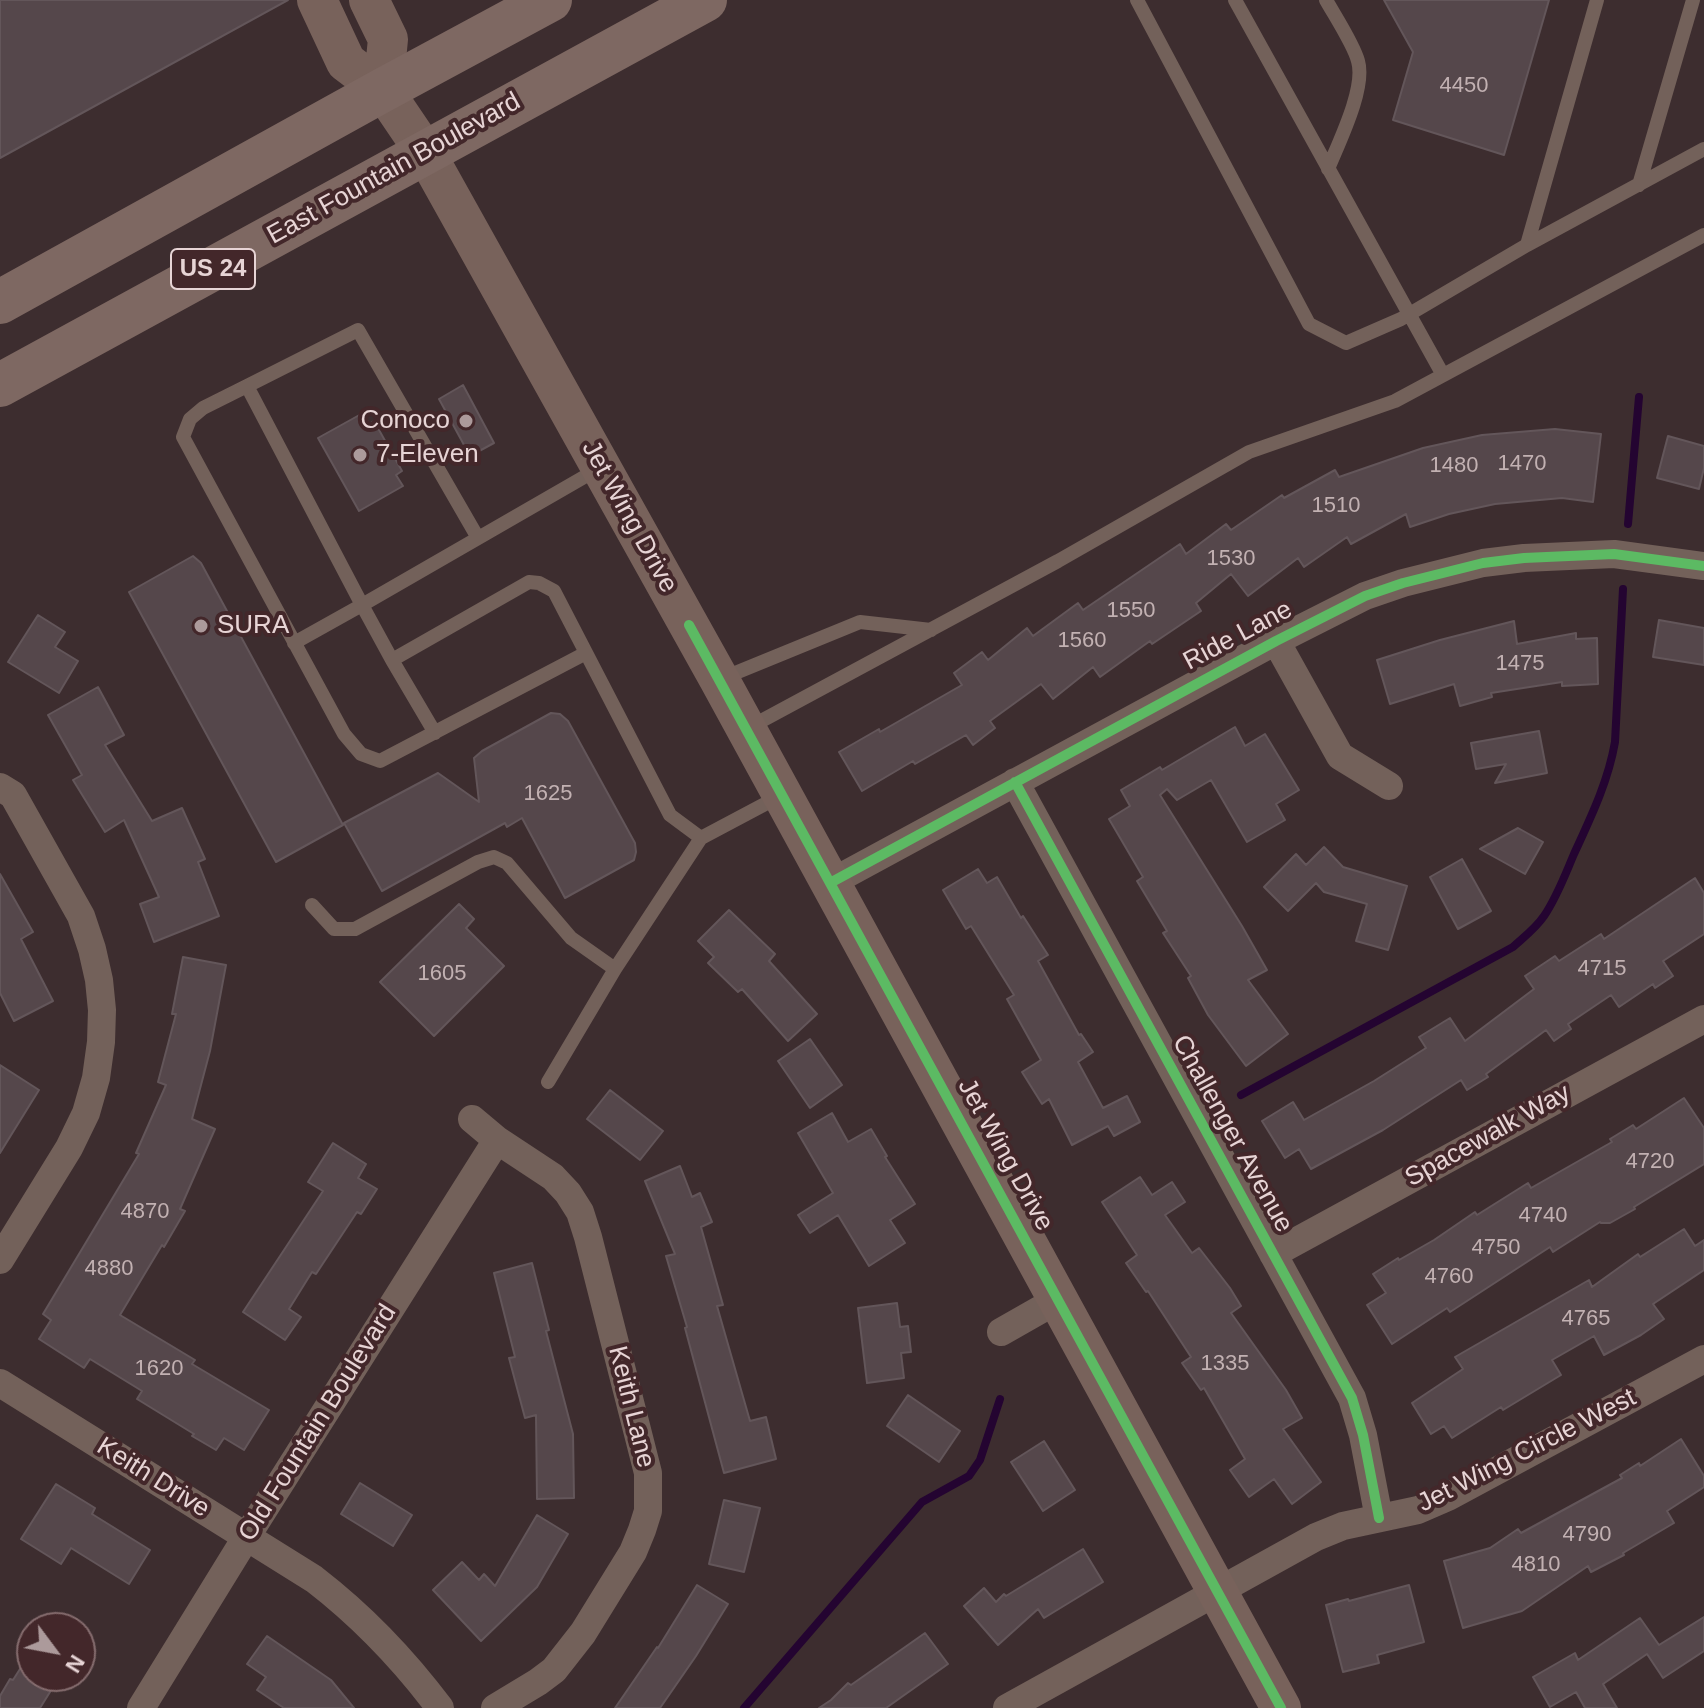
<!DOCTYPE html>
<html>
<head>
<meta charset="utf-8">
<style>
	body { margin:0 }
	#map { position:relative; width:1704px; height:1708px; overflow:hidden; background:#3d2d2f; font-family:Helvetica,sans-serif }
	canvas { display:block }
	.north { position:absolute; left:16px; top:1612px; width:80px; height:80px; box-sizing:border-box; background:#43272a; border:2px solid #856c6e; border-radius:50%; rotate:122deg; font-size:22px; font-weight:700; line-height:32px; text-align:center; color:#e7d4d5 }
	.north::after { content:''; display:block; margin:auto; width:28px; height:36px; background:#ac9a9b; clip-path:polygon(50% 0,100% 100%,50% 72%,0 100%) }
</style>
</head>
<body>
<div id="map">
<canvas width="1704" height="1708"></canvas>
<div class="north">N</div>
</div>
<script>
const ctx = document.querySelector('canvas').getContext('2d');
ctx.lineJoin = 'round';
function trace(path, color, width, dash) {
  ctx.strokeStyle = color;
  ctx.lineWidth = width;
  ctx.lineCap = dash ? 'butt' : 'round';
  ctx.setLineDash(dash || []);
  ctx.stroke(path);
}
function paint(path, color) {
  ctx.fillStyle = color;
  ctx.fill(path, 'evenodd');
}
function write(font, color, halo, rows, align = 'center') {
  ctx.font = font + ' Helvetica,sans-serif';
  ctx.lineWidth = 8;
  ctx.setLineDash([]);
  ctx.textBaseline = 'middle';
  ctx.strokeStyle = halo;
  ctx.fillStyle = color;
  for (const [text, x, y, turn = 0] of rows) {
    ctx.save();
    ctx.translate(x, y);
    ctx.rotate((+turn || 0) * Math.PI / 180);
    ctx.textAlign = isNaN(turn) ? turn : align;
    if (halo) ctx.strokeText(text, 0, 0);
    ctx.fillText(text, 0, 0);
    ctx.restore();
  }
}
trace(new Path2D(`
	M1628 524 1639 397
	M1241 1095 1513 947C1524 937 1536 928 1544 916 1557 897 1565 875 1574 854 1591 817 1608 782 1615 742L1623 589
	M744 1708 922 1502 969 1476 980 1460 1000 1399`), '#240431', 8);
const building = new Path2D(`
	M0 0H288L0 158Z
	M1384 0H1549L1504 155 1393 120 1413 52Z
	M463 385 494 443 470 456 439 399Z
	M363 413 369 424 374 421 402 471 396 475 403 486 359 511 318 438Z
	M1555 429 1601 434 1593 502 1562 498 1495 504 1449 514 1410 527 1406 514 1351 544 1347 537 1304 567 1298 558 1248 596 1231 574 1196 603 1201 611 1152 644 1150 641 1100 677 1093 667 1053 699 1041 684 990 721 995 728 973 745 966 735 915 764 913 761 862 791 839 752 879 729 880 732 962 685 954 673 982 652 988 660 1027 628 1033 636 1078 603 1083 610 1180 544 1186 554 1226 524 1231 530 1282 495 1284 498 1335 470 1339 477 1423 448 1482 435Z
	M1668 436 1704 446V468L1699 489 1657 478Z
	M193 556 201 563 343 825 276 862 129 592Z
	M38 615 65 632 55 647 78 661 59 693 8 662Z
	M1659 620 1704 628V665L1653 657Z
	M1514 621 1517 644 1576 633V639L1597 638 1598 684 1562 686V682L1491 693 1492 697 1460 706 1454 684 1390 704 1377 660 1440 640Z
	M98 687 124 735 105 745 152 821 182 808 205 859 198 862 219 916 154 942 140 904 159 897 124 820 105 832 73 780 82 775 48 715Z
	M551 713 560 714 568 721 635 843 636 852 634 860 565 898 522 818 507 827 505 823 382 891 344 823 438 773 479 802 474 758 482 751Z
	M1235 727 1245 746 1265 734 1299 790 1276 804 1285 820 1247 842 1211 780 1177 800 1167 789 1160 795 1242 926 1267 970 1248 980 1288 1034 1246 1066 1208 1015 1188 978 1191 976 1163 933 1167 931 1137 881 1143 877 1109 819 1130 806 1121 790 1160 767 1162 770Z
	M1539 731 1547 773 1495 783 1506 764 1476 769 1471 743Z
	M1518 828 1543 842 1525 874 1480 849Z
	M1324 847 1343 867 1407 886 1388 950 1356 941 1367 904 1324 892 1316 883 1288 911 1264 887 1296 854 1306 865Z
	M1462 859 1491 911 1458 929 1430 877Z
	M978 869 987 883 997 877 1021 918 1023 916 1048 955 1038 961 1079 1035 1081 1034 1093 1052 1078 1062 1103 1108 1127 1096 1140 1122 1114 1136 1108 1126 1072 1145 1049 1099 1042 1104 1022 1072 1041 1060 1007 999 1014 995 971 926 966 929 943 890Z
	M0 874 33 932 21 939 53 1001 14 1021 0 993Z
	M1695 878 1704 893V934L1663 961 1673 976 1655 988 1653 984 1619 1007 1611 995 1568 1024 1571 1029 1554 1041 1546 1030 1486 1074 1488 1077 1467 1090 1461 1080 1383 1130 1311 1169 1299 1149 1285 1158 1262 1121 1293 1102 1304 1120 1374 1081 1426 1048 1419 1037 1450 1018 1465 1041 1534 989 1525 976 1555 956 1559 961 1601 934 1604 939Z
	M459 904 474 919 466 928 504 966 434 1036 380 982Z
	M729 910 775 954 769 961 817 1014 788 1041 742 989 738 992 708 963 714 957 698 941Z
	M183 957 226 965 210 1051 192 1119 215 1129 180 1209 185 1211 164 1247 162 1245 120 1315 195 1360 192 1364 269 1410 244 1450 224 1438 216 1450 192 1436 194 1434 137 1399 142 1391 90 1359 84 1368 39 1339 51 1320 43 1314 139 1154 136 1153 166 1085 158 1082 176 1014H172Z
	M810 1039 842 1085 810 1108 778 1061Z
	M0 1065 39 1090 0 1153Z
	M610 1090 663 1131 640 1160 587 1119Z
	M1684 1098 1704 1128V1164L1634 1207 1635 1209 1610 1223H1601L1600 1222 1553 1252 1550 1247 1450 1312 1447 1308 1392 1344 1367 1305 1386 1293 1373 1274 1398 1258 1399 1260 1434 1240 1475 1212 1477 1215 1528 1183 1531 1188 1612 1142 1610 1139 1633 1125 1636 1129Z
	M832 1113 848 1142 871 1129 887 1156 885 1157 915 1204 890 1220 905 1243 869 1266 838 1215 810 1233 798 1215 833 1193 798 1133Z
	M333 1143 366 1164 358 1178 377 1189 361 1214 357 1212 316 1274 312 1272 289 1309 301 1317 285 1340 243 1312 323 1191 308 1182Z
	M680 1166 692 1197 700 1193 712 1222 701 1227 723 1305 717 1306 750 1421 766 1417 776 1459 724 1473 685 1328 687 1327 666 1256 675 1254 645 1181Z
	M1140 1177 1152 1195 1172 1182 1185 1202 1165 1215 1192 1253 1199 1248 1230 1288 1241 1306 1231 1313 1286 1390 1302 1418 1283 1429 1321 1482 1292 1504 1274 1479 1249 1497 1230 1470 1245 1459 1204 1388 1201 1390 1182 1363 1191 1357 1148 1291 1146 1292 1126 1263 1137 1255 1102 1202Z
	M1684 1229 1695 1246 1704 1240V1270L1653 1304 1664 1319 1641 1335 1604 1355 1594 1336 1552 1360 1561 1375 1503 1410 1501 1407 1452 1438 1444 1426 1431 1434 1412 1403 1463 1369 1455 1357 1589 1280 1592 1287 1638 1254 1640 1257Z
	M532 1263 549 1330 546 1331 573 1434 574 1498 537 1499 536 1415 525 1418 509 1358 515 1357 494 1273Z
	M897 1303 900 1327 908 1326 911 1352 901 1353 904 1378 867 1383 858 1308Z
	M908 1395 960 1431 939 1462 887 1426Z
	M1681 1439 1704 1476V1487L1667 1511 1674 1523 1623 1553 1624 1555 1591 1572 1588 1566 1522 1611 1463 1628 1444 1561 1490 1548 1518 1529 1521 1533 1622 1478 1620 1475 1639 1463 1640 1466Z
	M1044 1441 1075 1490 1043 1511 1011 1462Z
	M360 1483 412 1515 393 1546 341 1514Z
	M56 1484 95 1508 92 1514 150 1550 129 1584 71 1548 61 1564 21 1539Z
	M724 1500 760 1508 744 1572 709 1564Z
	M537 1515 568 1534 537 1587 481 1641 433 1590 462 1562 479 1580 484 1574 495 1586Z
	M1083 1549 1103 1582 1044 1618 1038 1609 998 1645 964 1606 984 1588 996 1602 1004 1594 1006 1596Z
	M697 1585 728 1604 696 1656 660 1708H615L657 1647 658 1648Z
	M1409 1585 1424 1642 1377 1655 1379 1663 1343 1672 1326 1605 1348 1599 1349 1601Z
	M1704 1617V1651L1663 1678 1647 1654 1603 1684 1617 1708H1585L1576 1692 1550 1707 1533 1677 1575 1653 1578 1660 1640 1618 1659 1645Z
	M925 1633 948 1664 886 1708H819L831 1700 848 1683 851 1685Z
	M267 1636 331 1680 354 1708H284L257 1690 266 1677 247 1664Z
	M32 1650V1676H60L40 1708H0V1696L10 1679 13 1680Z`);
paint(building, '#55474b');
trace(building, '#63565a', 2);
trace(new Path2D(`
	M1137 0 1309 324 1346 343 1401 319 1527 245 1704 149
	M1235 0 1443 375
	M1326 0C1335 16 1354 45 1358 61 1366 88 1339 142 1328 169
	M1639 185 1693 0
	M1527 245 1597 0
	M247 386 203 408 190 419 183 437 344 734 361 754 380 761 586 653
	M478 538 358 330 247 386 362 605 598 469
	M294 643 362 605 392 660 529 582 539 583 554 591 670 815 701 838
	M392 660 435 733
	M723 678 860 622 931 630
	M750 727 1058 561 1249 452 1395 401 1704 235
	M312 905 334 929H355L478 862 494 857 507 863 571 938 615 969 701 838 782 795
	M548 1082 615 969`), '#73615a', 14);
trace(new Path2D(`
	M1276 641 1340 756 1389 786
	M1015 782 1352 1398 1363 1435 1379 1518
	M0 787 13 795 81 916 92 949 99 980 102 1010 101 1042 96 1078 86 1113 69 1148 0 1260
	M830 883 1276 641 1365 596 1403 583 1483 563 1524 558 1614 554 1704 566
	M472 1119 497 1140 553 1177 568 1193 580 1212 588 1237 648 1473V1511L642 1530 633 1552 583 1633 554 1670 538 1682 495 1708
	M1273 1254 1704 1019
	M1001 1332 1059 1299
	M0 1383 314 1579C362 1616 404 1660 440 1708
	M141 1708 247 1536 497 1140
	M1007 1708 1316 1537 1343 1526 1418 1510 1448 1497 1704 1359`), '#73615a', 28);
trace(new Path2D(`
	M317 0 346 62 383 90 425 152 719 679 1281 1708
	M369 0 388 39 383 90`), '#78625b', 40);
trace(new Path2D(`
	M0 302 383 90 550 0
	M0 385 705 0`), '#7e6862', 44);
trace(new Path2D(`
	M689 625 1281 1708
	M1015 782 1352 1398 1363 1435 1379 1518
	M830 883 1276 641 1365 596 1403 583 1483 563 1524 558 1614 554 1704 566`), '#5cba63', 10);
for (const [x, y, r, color] of [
	[466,421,8,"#ac9a9b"],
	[360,455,8,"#ac9a9b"],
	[201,626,8,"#ac9a9b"]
]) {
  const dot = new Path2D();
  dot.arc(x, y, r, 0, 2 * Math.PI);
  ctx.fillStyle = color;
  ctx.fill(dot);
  trace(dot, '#43272a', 3);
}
write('22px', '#c2b1b2', null, [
	["4450",1464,86],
	["1470",1522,464],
	["1480",1454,466],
	["1510",1336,506],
	["1530",1231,559],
	["1550",1131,611],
	["1560",1082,641],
	["1475",1520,664],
	["1625",548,794],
	["4715",1602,969],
	["1605",442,974],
	["4720",1650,1162],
	["4870",145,1212],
	["4740",1543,1216],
	["4750",1496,1248],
	["4880",109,1269],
	["4760",1449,1277],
	["4765",1586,1319],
	["1335",1225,1364],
	["1620",159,1369],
	["4790",1587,1535],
	["4810",1536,1565]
]);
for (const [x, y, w] of [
	[213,269,84]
]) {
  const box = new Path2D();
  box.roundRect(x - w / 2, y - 20, w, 40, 6);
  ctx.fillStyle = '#43272a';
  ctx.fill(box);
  trace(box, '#e7d4d5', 2);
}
write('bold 24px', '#e7d4d5', null, [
	["US 24",213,269]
]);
write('26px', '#e7d4d5', '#43272a', [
	["East Fountain Boulevard",394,169,-29],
	["Jet Wing Drive",629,517,61],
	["Ride Lane",1238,636,-28],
	["Challenger Avenue",1232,1134,61],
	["Spacewalk Way",1488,1136,-29],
	["Jet Wing Drive",1005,1155,61],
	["Keith Lane",631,1407,76],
	["Old Fountain Boulevard",318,1423,-58],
	["Jet Wing Circle West",1527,1451,-27],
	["Keith Drive",153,1478,32]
]);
write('26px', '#e7d4d5', '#43272a', [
	["Conoco",450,421,"right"],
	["7-Eleven",376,455],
	["SURA",217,626]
], 'left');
</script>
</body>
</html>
